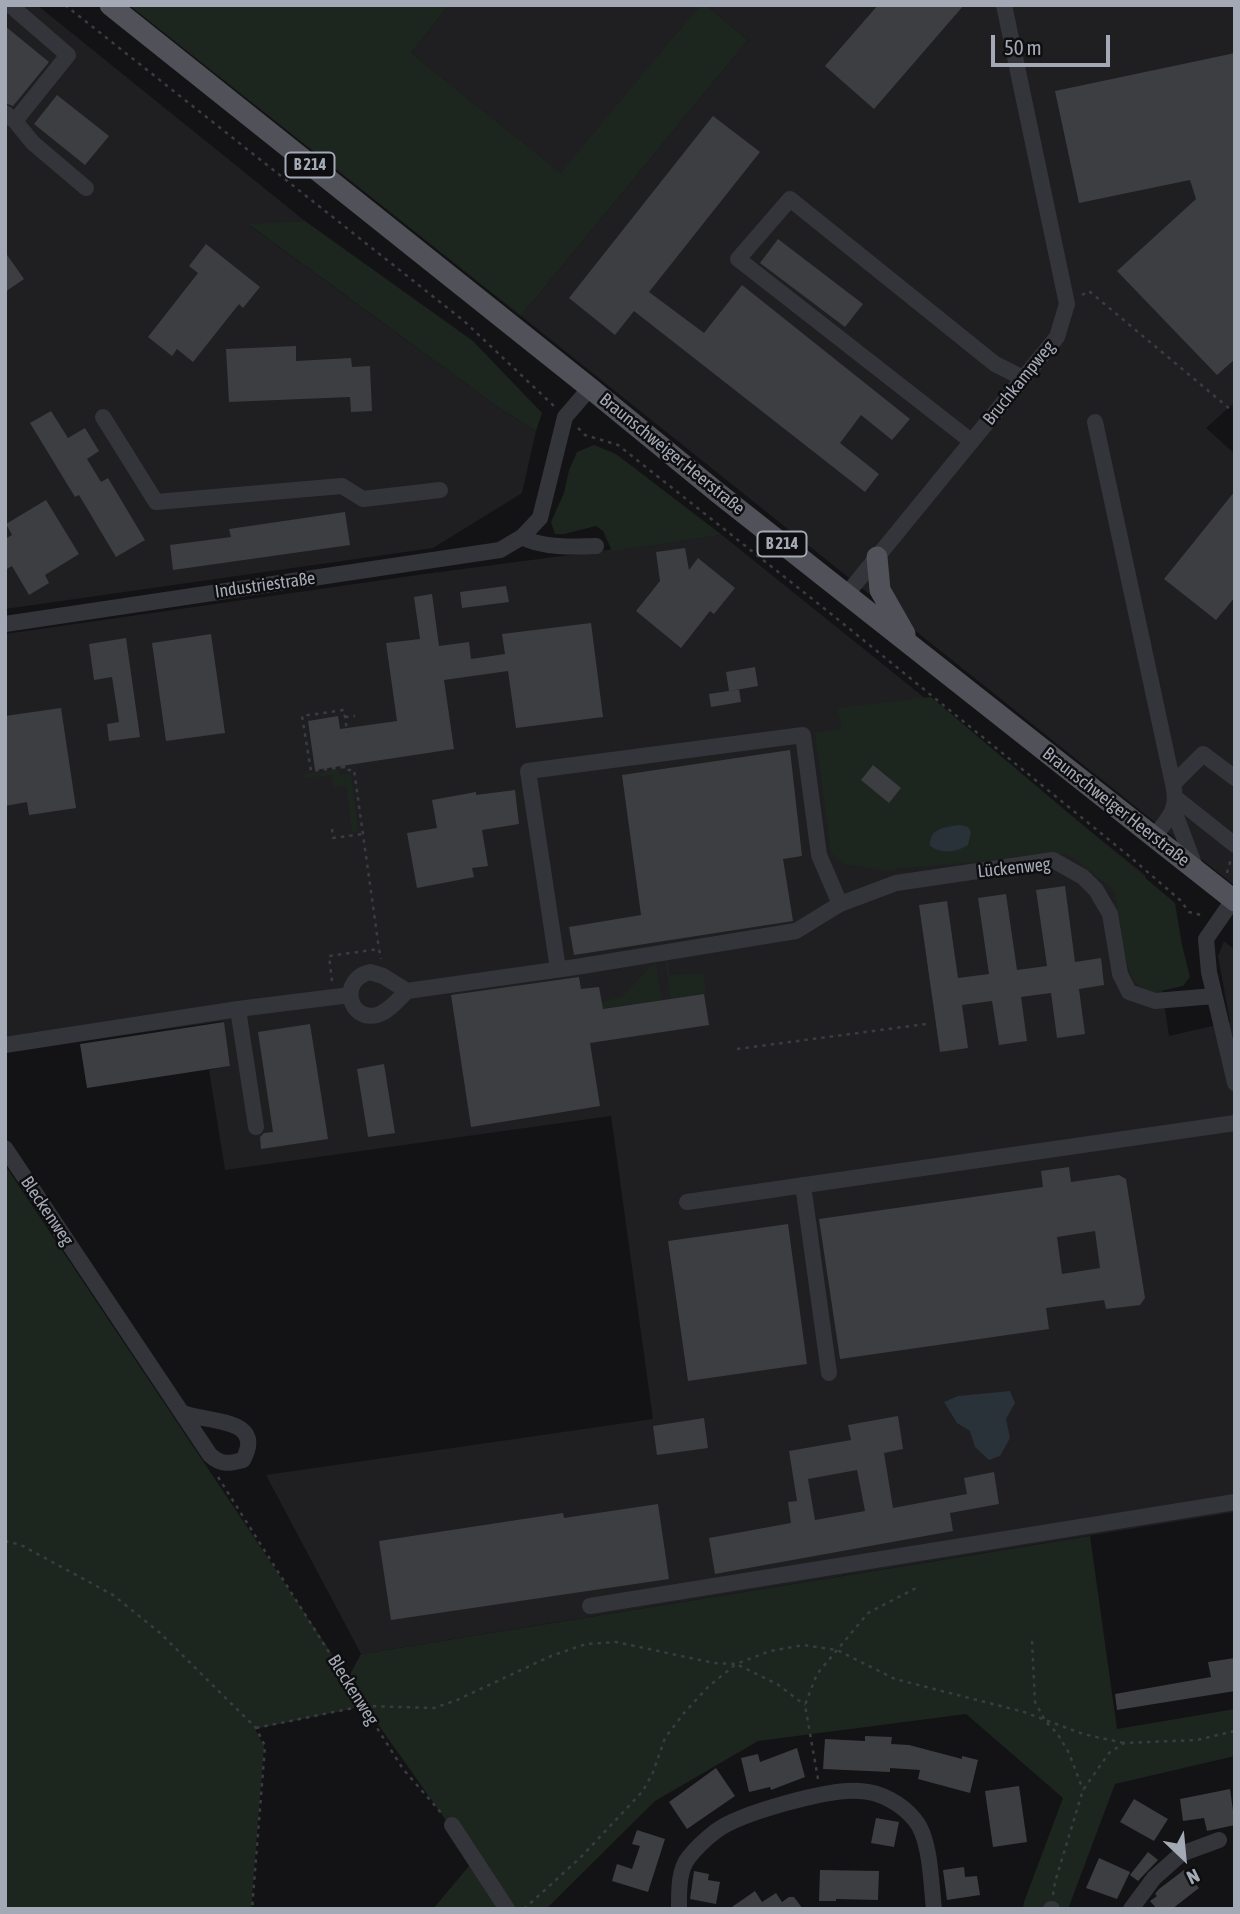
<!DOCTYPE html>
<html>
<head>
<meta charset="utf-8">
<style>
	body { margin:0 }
	#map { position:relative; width:1240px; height:1914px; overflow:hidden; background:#131315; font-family:"Asap Condensed",sans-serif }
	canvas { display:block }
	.frame { position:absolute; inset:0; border:7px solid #a4a9b6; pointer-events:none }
	.north { position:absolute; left:1149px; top:1823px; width:70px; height:70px; -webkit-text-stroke:5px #0e0e10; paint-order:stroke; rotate:154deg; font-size:19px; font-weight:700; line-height:28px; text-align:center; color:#a4a9b6 }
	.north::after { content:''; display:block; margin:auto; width:24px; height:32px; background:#a4a9b6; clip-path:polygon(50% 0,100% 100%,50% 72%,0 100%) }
	.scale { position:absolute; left:991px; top:35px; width:119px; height:32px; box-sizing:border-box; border:4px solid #a4a9b6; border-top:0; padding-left:9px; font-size:21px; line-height:24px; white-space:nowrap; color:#a4a9b6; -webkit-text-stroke:5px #0e0e10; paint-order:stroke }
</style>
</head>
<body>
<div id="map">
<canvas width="1240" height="1914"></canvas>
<div class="frame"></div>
<div class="north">N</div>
<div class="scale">50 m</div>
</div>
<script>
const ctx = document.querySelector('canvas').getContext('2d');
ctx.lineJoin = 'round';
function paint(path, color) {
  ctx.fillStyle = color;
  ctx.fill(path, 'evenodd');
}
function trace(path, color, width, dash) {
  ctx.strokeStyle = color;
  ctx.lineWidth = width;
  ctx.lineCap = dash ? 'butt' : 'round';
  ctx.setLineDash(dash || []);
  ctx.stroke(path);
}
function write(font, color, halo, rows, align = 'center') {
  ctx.font = font + ' "Asap Condensed",sans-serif';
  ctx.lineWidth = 5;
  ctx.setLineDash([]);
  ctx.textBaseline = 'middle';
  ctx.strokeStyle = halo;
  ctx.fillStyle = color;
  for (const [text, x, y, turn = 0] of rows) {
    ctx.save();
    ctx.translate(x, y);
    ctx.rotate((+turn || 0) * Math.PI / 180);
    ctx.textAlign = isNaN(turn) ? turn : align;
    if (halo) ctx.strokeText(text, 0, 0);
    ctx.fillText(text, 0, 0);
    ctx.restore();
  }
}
paint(new Path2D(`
	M5 5H37L305 221 249 225 502 410 536 431 522 493 433 548 5 609Z
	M449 5H700L562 174 411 53Z
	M706 5H1235V402L1206 428 1235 454V886L521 316 748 40Z
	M722 535 1145 875 1169 1036 1230 1022 1218 956 1224 941 1235 950V1512L361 1654 266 1475 653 1419 611 1116 225 1170 209 1070 230 1066 223 1021 5 1052V634L432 573Z`), '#1f1f22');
paint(new Path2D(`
	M129 5H449L411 53 561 173 700 5H706L748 40 521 316Z
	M305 221 473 341 542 413 536 431 502 410 248 224Z
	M594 445 616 454 722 535 612 551 603 531 596 526 564 534H555L551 522 564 493 569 470 577 452Z
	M931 697 1175 903 1182 945 1190 977 1183 986 1151 993C1144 990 1139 987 1134 980 1123 964 1119 912 1114 890L1068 854 883 870 845 864 831 853 815 733 842 729 837 708Z
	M339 769 340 775 351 774 358 831 352 832 346 786 334 787 332 775 305 778V774Z
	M665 958H667L670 975 703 973 706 993 670 999Z
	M656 963 662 1000 585 1011 584 1005 622 997 651 966Z
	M5 1165 348 1678 361 1654 1090 1536 1117 1729 1235 1709V1756L1115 1784 1068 1909H1023L1024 1902 1063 1798 966 1714 758 1741 655 1801 546 1909H433L474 1860 365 1706 255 1729 264 1746 251 1909H5Z`), '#1d251f');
paint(new Path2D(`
	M960 825 968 827 971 832 968 845C956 853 942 854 930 846 929 828 945 827 960 825Z
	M1010 1391 1015 1403 1006 1419 1010 1438 1000 1456 989 1460 975 1447 970 1431 957 1423 944 1402 958 1396Z`), '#293139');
paint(new Path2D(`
	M878 5H964L874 109 825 66Z
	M5 26 49 62 13 106 5 103Z
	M1235 53V359L1217 375 1117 271 1196 199 1190 180 1079 203 1055 91Z
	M57 95 109 136 85 165 34 124Z
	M713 116 760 152 649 292 704 333 742 285 910 419 892 440 861 415 840 443 879 474 865 492 634 311 615 335 569 298Z
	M778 239 863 304 845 327 760 263Z
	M206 244 260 287 243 308 239 304 193 362 177 349 172 356 148 337 198 273 189 266Z
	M5 252 24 279 5 292Z
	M296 346V361L351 358 352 367 370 366 372 411 351 412 350 397 229 402 226 349Z
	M51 411 68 438 85 428 99 451 87 459 101 482 108 478 145 540 116 557 79 495 75 497 30 423Z
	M1235 491V597L1216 620 1164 579Z
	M46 500 79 554 45 575 49 583 29 595 12 566 5 570V539L12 535 6 524Z
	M345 512 350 545 173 570 170 545 231 537 229 529Z
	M685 548 689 570 698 558 735 588 714 614 710 611 681 648 636 611 660 581 656 552Z
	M506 586 509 602 462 608 460 592Z
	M432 594 439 646 469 642 471 659 505 654 502 634 591 623 603 717 516 728 508 671 444 680 454 749 315 770 308 721 338 716 340 729 397 721 386 643 420 639 414 597Z
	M211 634 225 733 166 741 152 643Z
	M126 638 140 737 109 741 107 724 119 722 112 677 94 680 89 644Z
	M755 667 758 686 730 691 739 689 741 702 711 707 709 694 729 691 726 672Z
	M61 708 76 808 29 815 27 802 5 806V716Z
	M790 750 802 856 783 859 793 921 574 955 569 927 641 915 622 775Z
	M873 765 901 788 889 803 861 780Z
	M515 790 519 824 482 830 488 866 472 868 474 877 417 888 407 833 437 828 432 800 476 792V795Z
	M1065 886 1075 962 1101 958 1104 985 1079 989 1085 1034 1057 1038 1051 993 1021 997 1027 1041 999 1045 992 1001 962 1005 968 1048 940 1052 919 905 947 901 958 978 989 974 978 898 1006 894 1017 970 1047 966 1036 890Z
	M579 977 581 989 599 987 603 1009 704 994 709 1025 590 1043 600 1106 471 1127 451 995Z
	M224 1022 230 1066 87 1088 80 1044Z
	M310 1024 328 1139 261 1149 260 1137 264 1133 273 1132 258 1032Z
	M384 1064 395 1133 368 1137 357 1069Z
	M1069 1167 1071 1182 1119 1175 1126 1179 1145 1298 1140 1305 1106 1309 1104 1300 1046 1308 1049 1329 840 1359 819 1219 1043 1187 1041 1171ZM1095 1231 1100 1268 1062 1274 1057 1237Z
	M788 1224 807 1364 688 1381 668 1241Z
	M898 1416 903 1449 884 1453 893 1508 967 1494 964 1478 994 1472 999 1504 950 1513 953 1531 715 1574 709 1538 791 1523 788 1502 797 1501 789 1451 851 1440 848 1425ZM857 1470 865 1511 815 1520 808 1479Z
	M704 1418 708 1448 657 1455 653 1426Z
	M658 1504 669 1579 391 1620 379 1541 563 1513 564 1518Z
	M1235 1658V1691L1117 1710 1115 1694 1211 1677 1208 1662Z
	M865 1736 892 1737 891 1744 909 1745 962 1759V1756L978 1760 970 1793 918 1779 920 1770 890 1768V1772L823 1769 825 1739 865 1741Z
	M797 1748 805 1777 771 1790 770 1787 749 1792 741 1758 758 1754 760 1762Z
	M716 1768 735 1796 687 1829 669 1802Z
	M1019 1786 1027 1842 993 1847 985 1791Z
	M1230 1789 1235 1825 1207 1831 1204 1818 1183 1821 1180 1799Z
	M1134 1799 1168 1819 1154 1841 1120 1822Z
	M876 1818 899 1822 894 1847 871 1843Z
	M637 1830 665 1839 648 1892 612 1881 617 1864 632 1869 640 1846 632 1844Z
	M1148 1852 1158 1860 1138 1881 1130 1875Z
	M1099 1858 1130 1872 1117 1899 1086 1888Z
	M964 1867 965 1877 977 1876 980 1895 947 1900 943 1870Z
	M820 1870 879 1871 878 1900 836 1899V1901H819Z
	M1184 1870 1199 1888 1172 1909H1157L1150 1901 1157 1896 1155 1894 1159 1889Z
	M694 1871 709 1874 708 1880 720 1882 716 1904 690 1899Z
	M755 1891 762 1902 776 1893 782 1902 789 1897H794L803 1909H729Z`), '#3d3e42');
trace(new Path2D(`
	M65 5 464 321 555 407
	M1082 295 1089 291 1230 409 1235 406
	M578 428 585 435 618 445 830 613 1129 856 1180 900 1189 912 1205 916
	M345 717 355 716
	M344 765V770H354L379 949
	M344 767 311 771 302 716 344 710 348 738
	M332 829 333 838 363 834
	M1227 873 1231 859
	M332 981 329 956 379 949 381 959
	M737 1049 926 1024
	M218 1477 403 1769 443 1815
	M5 1541 21 1545 113 1595 159 1632 256 1728 265 1746 252 1909
	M1032 1641 1035 1702 1046 1722 1057 1733 1069 1753 1083 1790
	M256 1728 363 1706 434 1708 457 1700 551 1656 586 1644 616 1642 714 1663 736 1664 770 1651 804 1645 837 1650 895 1679 1024 1712 1083 1734 1124 1743
	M818 1779 805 1705 817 1674 868 1613 916 1588
	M1053 1895 1055 1882 1083 1790 1109 1753 1124 1743 1197 1740 1235 1731
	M524 1909 581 1857 642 1792 652 1775 665 1738 684 1713 708 1687 736 1664 777 1684 805 1705`), '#3a3c41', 2.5, [3.5, 5]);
trace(new Path2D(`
	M5 113 15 121 68 55 10 5
	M15 121 33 143 86 188
	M103 417 156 502 342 486 363 499 440 490
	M1095 422 1173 784
	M971 441 738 259 790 199 995 364 1023 378
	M522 537C540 548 575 547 596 546
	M846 595 1057 337 1067 304 1004 5
	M5 624 500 550 522 537 540 518 565 417 590 388
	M1177 799 1235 845
	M1174 811 1196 869
	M1154 837C1169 817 1179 810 1173 784L1203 754 1235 778
	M1233 900 1206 939 1209 972 1235 1083
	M558 969 528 771 803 735 819 855 840 904
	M370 972 383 976 407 991C399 999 388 1012 377 1015 349 1022 338 980 370 972Z
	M407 991 576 967 796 931 840 904 896 883 1053 860 1083 877 1096 890 1110 914 1120 974 1129 992 1155 1001 1214 996
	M238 1009 256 1127
	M5 1045 238 1009 350 995
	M5 1148 210 1455C221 1465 229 1464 243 1460 266 1417 207 1423 183 1413
	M803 1185 829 1373
	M687 1202 1235 1123
	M590 1606 1235 1502
	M452 1825 507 1909
	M679 1909C679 1893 678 1870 689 1857 696 1848 707 1838 716 1831 740 1813 830 1788 860 1791 881 1792 902 1804 915 1820 931 1839 931 1885 934 1909
	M1051 1909H1052
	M1131 1909 1154 1878 1181 1854 1219 1840`), '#34353a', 16);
trace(new Path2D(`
	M110 5 590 388 718 493 1235 901
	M877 557 880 590 905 634`), '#505159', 21);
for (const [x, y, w] of [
	[310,165,49],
	[782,544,49]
]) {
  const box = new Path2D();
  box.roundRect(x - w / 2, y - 12.5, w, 25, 5);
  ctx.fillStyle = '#0e0e10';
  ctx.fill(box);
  trace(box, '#a4a9b6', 2);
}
write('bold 16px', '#a4a9b6', null, [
	["B 214",310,165],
	["B 214",782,544]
]);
write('18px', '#a4a9b6', '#0e0e10', [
	["Bruchkampweg",1019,383,-51],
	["Braunschweiger Heerstraße",672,454,39],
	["Industriestraße",265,585,-8],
	["Braunschweiger Heerstraße",1116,807,38],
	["Lückenweg",1014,868,-6],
	["Bleckenweg",47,1211,56],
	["Bleckenweg",353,1690,58]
]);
</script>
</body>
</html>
